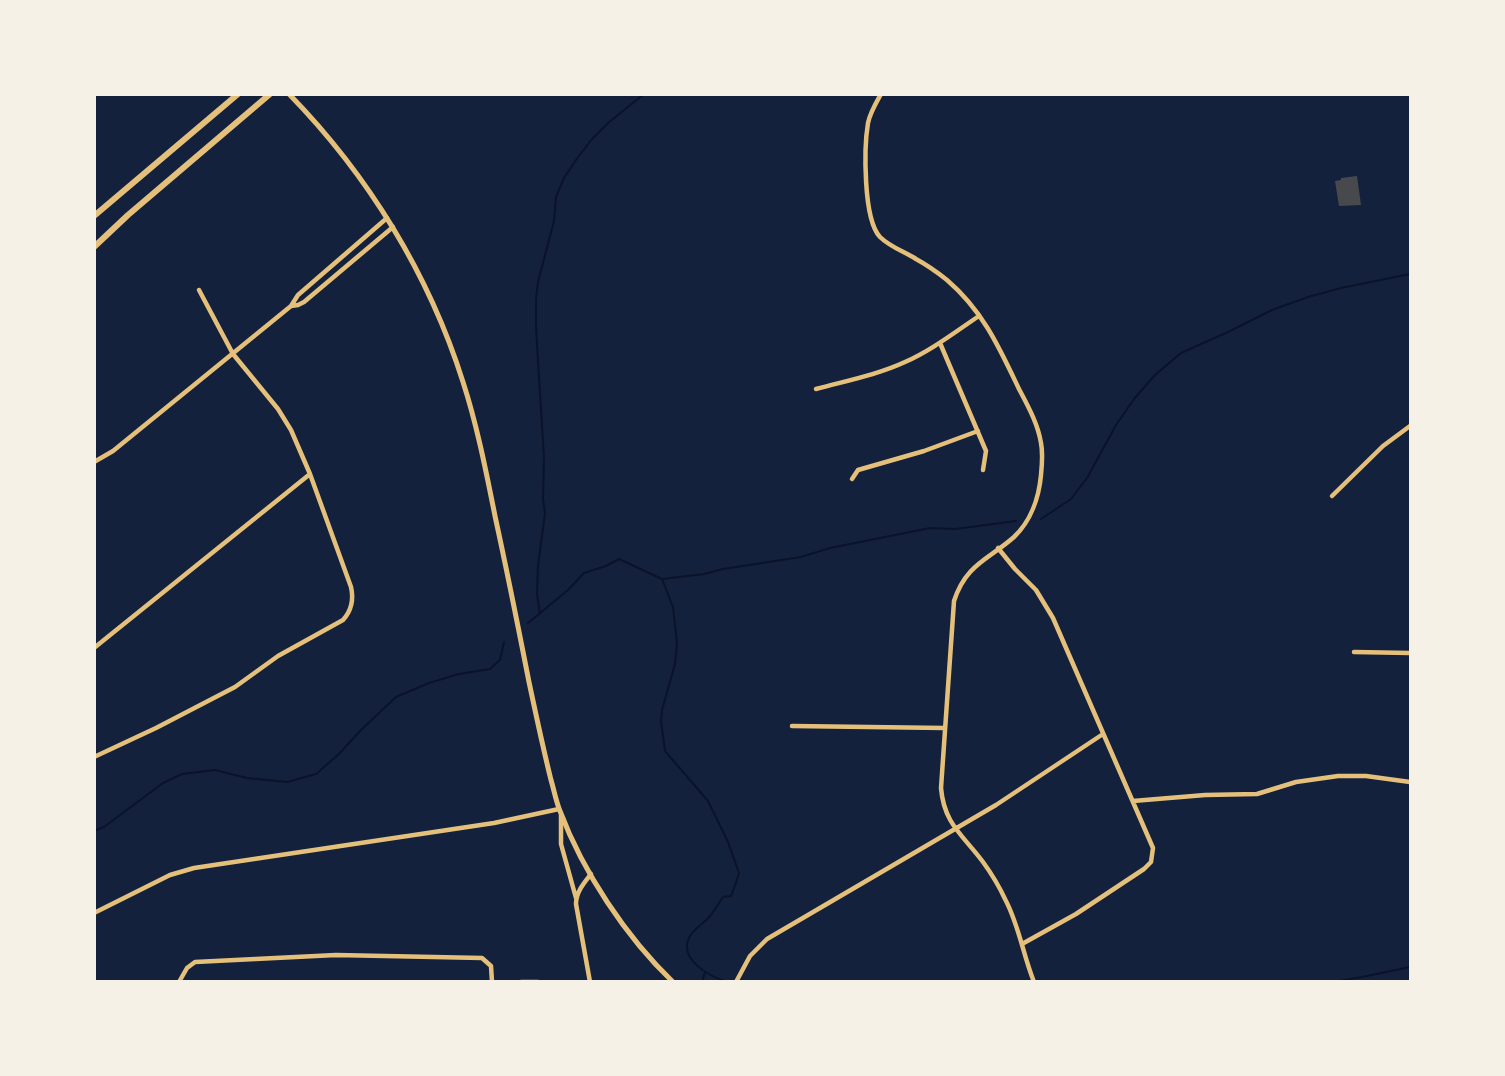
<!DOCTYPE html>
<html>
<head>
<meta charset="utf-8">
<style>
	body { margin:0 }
	#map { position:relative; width:1505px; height:1076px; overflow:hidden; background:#14213d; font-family:"PT Sans Narrow",sans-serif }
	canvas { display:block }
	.frame { position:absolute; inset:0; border:96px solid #f6f1e7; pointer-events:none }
</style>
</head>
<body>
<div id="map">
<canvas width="1505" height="1076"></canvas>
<div class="frame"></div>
</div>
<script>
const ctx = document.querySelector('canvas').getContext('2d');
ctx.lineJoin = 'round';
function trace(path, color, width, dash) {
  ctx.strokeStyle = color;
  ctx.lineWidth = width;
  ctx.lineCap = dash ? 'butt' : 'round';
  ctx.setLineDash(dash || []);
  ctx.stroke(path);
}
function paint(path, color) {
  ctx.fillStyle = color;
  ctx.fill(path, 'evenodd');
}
trace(new Path2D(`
	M1041 519 1071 499 1087 478 1116 425 1134 399 1155 375 1181 353 1228 332 1272 310 1308 297 1341 288 1410 274
	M662 579 673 607 677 643 675 664 662 710 661 721 665 751 708 801 728 842 739 873 736 883 731 896 723 897C719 903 715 910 710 916 704 923 695 928 690 936 677 959 709 976 727 982
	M540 614 537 594 538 566 545 513 543 499 544 459 536 328V299L538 282 554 221 556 197 564 178 578 157 592 139 608 123 644 94
	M528 623 568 590 584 573 606 566 619 559 662 579 704 574 723 569 801 557 830 548 930 528 955 529 1016 521
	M94 831 104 827 163 783 182 774 215 770 247 778 287 782 316 774 339 754 361 730 396 697 429 683 459 674 490 669 500 660 504 642
	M702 982 705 972
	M1333 982 1362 977 1410 967`), '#0b132b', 2);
paint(new Path2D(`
	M1357 176 1361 205 1339 206 1335 181 1341 180V178Z`), '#48494c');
trace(new Path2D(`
	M881 94C876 103 870 113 868 123 864 147 863 219 880 237 890 247 905 252 916 259 927 265 937 272 947 280 983 311 999 347 1019 389 1028 406 1038 424 1041 443 1043 453 1042 465 1041 475 1039 497 1031 521 1014 537 988 560 966 564 954 601L941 788C944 824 963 835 983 862 991 873 999 886 1005 899 1019 925 1023 955 1034 982
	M291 306 298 305 304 302 393 227
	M940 343 986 451 983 470
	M816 389C845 381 877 375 905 362 932 350 955 332 979 316
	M94 462 113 451 291 306 298 295 387 218
	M852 479 858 470 924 451 978 431
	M1332 496 1383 446 1410 426
	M998 548 1015 569 1036 590 1053 618 1153 848 1151 862 1144 869 1076 914 1022 944
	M94 648 310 474
	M1354 652 1410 653
	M792 726 945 728
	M94 757 156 728 235 687 278 656 343 620C352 610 354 600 351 587L310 474 291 430 278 409 233 354 199 290
	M1133 801 1205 795 1257 794 1296 782 1338 776H1366L1410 782
	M561 815V844L576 898
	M94 913 170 875 194 868 494 823 559 809
	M179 982 187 968 195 962 336 955 482 958 491 966 492 982
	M521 982H538
	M590 982 576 904C576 892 584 883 591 874
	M736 982 750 956 767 939 996 805 1103 734`), '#e5c07b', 4.5);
trace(new Path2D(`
	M289 94C368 175 429 274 463 382 477 425 486 471 495 516 507 571 518 626 529 682 536 715 543 748 551 780 554 790 556 801 560 811 583 872 626 937 673 982`), '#e5c07b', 5);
trace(new Path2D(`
	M94 216 238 94
	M94 247 128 215 270 94`), '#e5c07b', 6);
</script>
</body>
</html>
